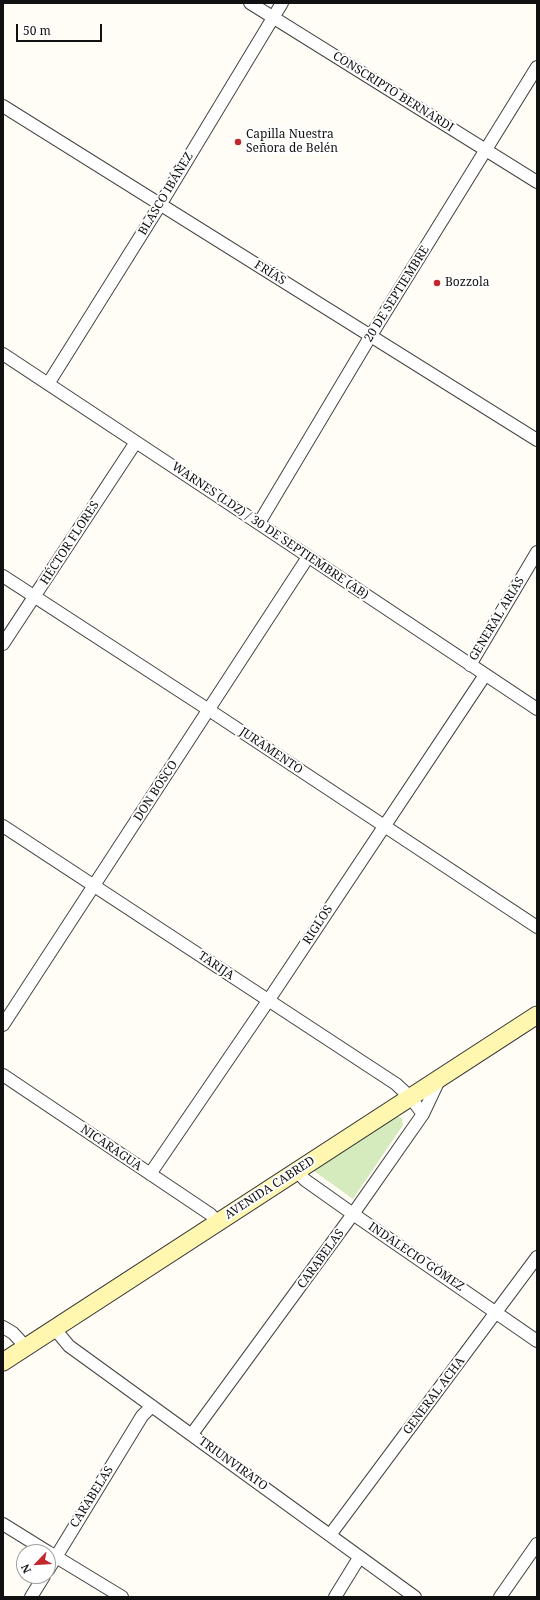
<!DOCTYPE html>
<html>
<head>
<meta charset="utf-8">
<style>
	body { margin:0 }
	#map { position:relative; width:540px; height:1600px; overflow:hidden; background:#fffdf5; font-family:"Noto Serif",serif }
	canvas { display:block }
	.frame { position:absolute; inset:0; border:4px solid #111; pointer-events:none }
	.north { position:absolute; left:16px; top:1544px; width:40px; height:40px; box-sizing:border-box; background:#fff; border:1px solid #a0a0a0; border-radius:50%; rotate:245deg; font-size:11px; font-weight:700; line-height:16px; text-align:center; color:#111 }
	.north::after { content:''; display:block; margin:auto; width:14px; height:18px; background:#c4262e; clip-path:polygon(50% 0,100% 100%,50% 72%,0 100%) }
	.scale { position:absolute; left:16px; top:24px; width:86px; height:18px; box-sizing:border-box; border:2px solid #111; border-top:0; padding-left:5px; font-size:12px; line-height:14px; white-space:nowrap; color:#111; -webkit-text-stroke:3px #fff; paint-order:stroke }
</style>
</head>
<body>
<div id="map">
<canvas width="540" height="1600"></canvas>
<div class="frame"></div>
<div class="north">N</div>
<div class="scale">50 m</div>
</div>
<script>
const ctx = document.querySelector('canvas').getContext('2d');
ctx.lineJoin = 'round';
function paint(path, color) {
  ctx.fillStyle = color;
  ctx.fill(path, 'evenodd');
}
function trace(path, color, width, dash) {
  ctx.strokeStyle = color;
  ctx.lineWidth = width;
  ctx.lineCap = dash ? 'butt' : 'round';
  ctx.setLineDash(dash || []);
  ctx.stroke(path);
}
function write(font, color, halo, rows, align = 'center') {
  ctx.font = font + ' "Noto Serif",serif';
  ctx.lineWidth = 4;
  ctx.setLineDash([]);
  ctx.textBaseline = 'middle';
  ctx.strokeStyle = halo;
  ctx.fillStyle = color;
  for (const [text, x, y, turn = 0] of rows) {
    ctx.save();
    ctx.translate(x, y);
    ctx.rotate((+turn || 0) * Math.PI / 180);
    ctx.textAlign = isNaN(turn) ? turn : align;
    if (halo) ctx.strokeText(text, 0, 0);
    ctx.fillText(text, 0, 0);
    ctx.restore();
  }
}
paint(new Path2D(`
	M394 1116 402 1118 403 1125 353 1199 314 1171Z`), '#d5ebbd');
const street = new Path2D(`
	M250 3 537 182
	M3 106 537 440
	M3 354C182 471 358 591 537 709
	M48 384 160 205 282 3
	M259 523 370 337 537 67
	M3 576 209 710 537 927
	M3 644 136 442
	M470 665 537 552
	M3 826 396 1084 410 1097 423 1114
	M3 1025 308 557
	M3 1075 210 1214 218 1222
	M297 1171 305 1180 353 1214 537 1341
	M150 1174 268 1001 485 675
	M3 1327 13 1333 26 1347
	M54 1328 69 1346 415 1597
	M192 1434 353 1214 423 1114 440 1078
	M3 1524 48 1552
	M330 1535 537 1257
	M48 1552 122 1597
	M48 1570 142 1416 152 1406
	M31 1597 44 1576
	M335 1597 359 1558
	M500 1597 537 1544`);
const secondary = new Path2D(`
	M3 1362 537 1015`);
trace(street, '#444', 14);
trace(secondary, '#333', 19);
trace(street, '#fff', 12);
trace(secondary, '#fff6b0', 17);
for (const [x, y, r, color] of [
	[238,142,4,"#c4262e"],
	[437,283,4,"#c4262e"]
]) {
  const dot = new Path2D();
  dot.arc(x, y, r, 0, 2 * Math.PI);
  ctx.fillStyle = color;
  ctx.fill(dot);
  trace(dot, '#fff', 1.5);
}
write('12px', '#111', '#fff', [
	["CONSCRIPTO BERNARDI",393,92,32],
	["BLASCO IBÁÑEZ",166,194,-59],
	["FRÍAS",270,273,32],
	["20 DE SEPTIEMBRE",397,294,-58],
	["WARNES (LDZ) / 30 DE SEPTIEMBRE (AB)",270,531,34],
	["HÉCTOR FLORES",70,543,-57],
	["GENERAL ARIAS",497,619,-59],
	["JURAMENTO",271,751,34],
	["DON BOSCO",156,791,-57],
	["RIGLOS",318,925,-57],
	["TARIJA",216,966,34],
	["NICARAGUA",111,1148,34],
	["AVENIDA CABRED",270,1188,-33],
	["INDALECIO GÓMEZ",416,1257,34],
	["CARABELAS",321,1259,-54],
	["GENERAL ACHA",434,1396,-53],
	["TRIUNVIRATO",233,1464,36],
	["CARABELAS",92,1497,-58]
]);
write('12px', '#111', '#fff', [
	["Capilla Nuestra",246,135],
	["Señora de Belén",246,149],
	["Bozzola",445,283]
], 'left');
</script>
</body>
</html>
